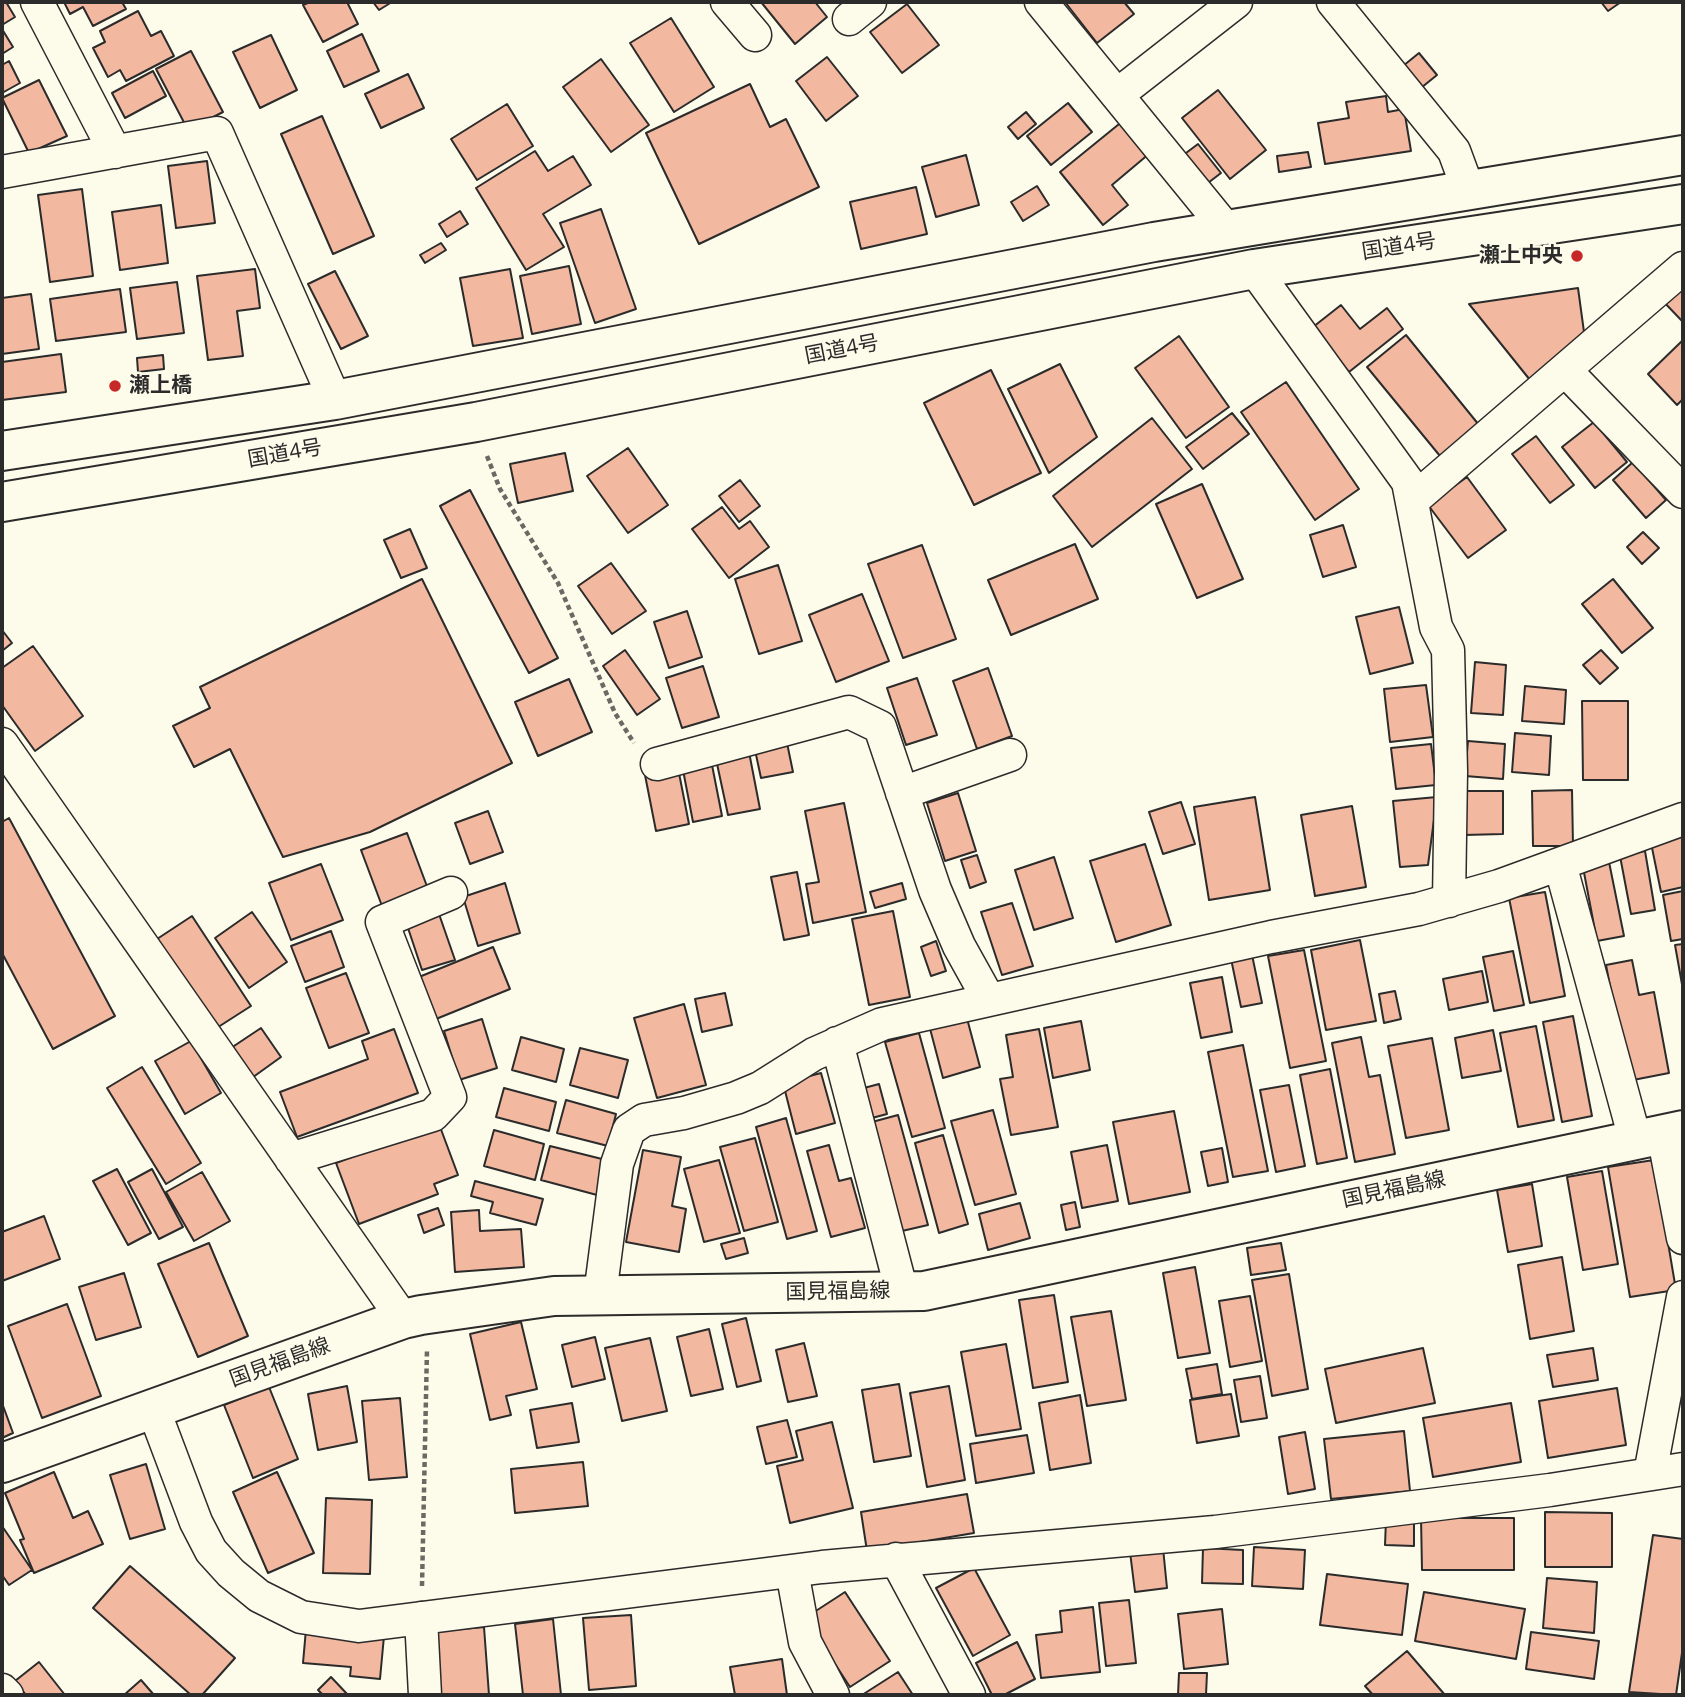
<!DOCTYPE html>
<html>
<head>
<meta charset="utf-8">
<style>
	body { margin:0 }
	#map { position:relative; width:1685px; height:1697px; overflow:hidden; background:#fdfbea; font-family:"Open Sans",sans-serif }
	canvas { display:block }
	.frame { position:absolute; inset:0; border:4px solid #2b2b2b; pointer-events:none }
</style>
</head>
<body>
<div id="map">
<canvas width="1685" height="1697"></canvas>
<div class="frame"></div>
</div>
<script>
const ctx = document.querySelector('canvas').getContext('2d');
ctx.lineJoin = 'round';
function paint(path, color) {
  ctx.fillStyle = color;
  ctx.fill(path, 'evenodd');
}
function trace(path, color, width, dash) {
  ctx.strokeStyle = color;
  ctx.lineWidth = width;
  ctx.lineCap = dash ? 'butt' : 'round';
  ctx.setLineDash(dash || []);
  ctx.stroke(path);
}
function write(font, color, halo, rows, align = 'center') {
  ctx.font = font + ' "Open Sans","Noto Sans JP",sans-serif';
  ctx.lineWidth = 5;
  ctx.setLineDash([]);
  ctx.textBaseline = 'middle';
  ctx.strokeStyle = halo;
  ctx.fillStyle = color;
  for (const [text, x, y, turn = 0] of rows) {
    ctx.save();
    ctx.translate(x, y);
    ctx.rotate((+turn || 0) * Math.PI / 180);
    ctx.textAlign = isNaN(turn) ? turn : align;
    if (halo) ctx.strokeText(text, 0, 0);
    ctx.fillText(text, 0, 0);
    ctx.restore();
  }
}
const building = new Path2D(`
	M2 2H6L15 17 2 25Z
	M64 2H122L126 9 93 26 83 7 70 14Z
	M310 2H347L358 24 323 42 303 5Z
	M373 2H392L379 10Z
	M761 2H815L827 17 795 44Z
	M1065 2H1124L1134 14 1097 43Z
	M1601 2H1621L1608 11Z
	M907 4 939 45 902 73 870 32Z
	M138 11 151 36 161 31 174 56 126 81 120 70 108 77 93 48 105 42 100 31Z
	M671 18 714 87 674 112 630 43Z
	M2 29 13 47 2 54Z
	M362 34 379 71 344 87 327 51Z
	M271 35 297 90 260 108 233 52Z
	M191 51 223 112 188 130 156 69Z
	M1419 53 1437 75 1416 92 1398 70Z
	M827 57 858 96 826 121 796 81Z
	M601 59 649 125 611 152 563 87Z
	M9 61 20 83 2 93V65Z
	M153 71 166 96 125 118 112 93Z
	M408 74 424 108 381 128 365 94Z
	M39 80 67 136 29 153 2 98Z
	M750 84 770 127 786 119 819 187 699 244 646 133Z
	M1218 90 1266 150 1230 179 1182 118Z
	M1386 96 1388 112 1404 109 1411 151 1325 164 1318 123 1349 118 1346 102Z
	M1068 103 1092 132 1051 165 1027 136Z
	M507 104 533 146 477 180 451 139Z
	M1026 112 1036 124 1018 139 1008 127Z
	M322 116 374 236 333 254 281 134Z
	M1124 120 1150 153 1112 185 1128 205 1103 225 1060 172Z
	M1198 144 1221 173 1204 186 1182 156Z
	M535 151 548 171 573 156 591 185 543 214 564 247 526 270 476 188Z
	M1308 152 1311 167 1279 172 1277 156Z
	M966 155 979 205 936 217 922 167Z
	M207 161 215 223 176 228 168 166Z
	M1037 186 1049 205 1023 221 1011 202Z
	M916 187 927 234 861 249 850 202Z
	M82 189 93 276 50 282 38 195Z
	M161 205 168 263 120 270 112 212Z
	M601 209 636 309 595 323 560 223Z
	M460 211 468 224 447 237 439 224Z
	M441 243 446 250 425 263 420 255Z
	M569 266 581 324 532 334 520 276Z
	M255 269 260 308 237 311 243 356 208 360 197 276Z
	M510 269 523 338 473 346 460 278Z
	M335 271 368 336 341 349 308 284Z
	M1683 278V322L1661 299Z
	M177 282 184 333 137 339 130 288Z
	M1578 288 1584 332 1530 380 1469 304Z
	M120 289 126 332 56 341 50 299Z
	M31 294 39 349 2 354V298Z
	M1341 305 1360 329 1387 308 1403 329 1349 372 1313 327Z
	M1406 335 1479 425 1440 456 1367 367Z
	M1179 336 1229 407 1186 438 1135 368Z
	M1683 340V399L1677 405 1648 374Z
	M61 354 66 392 2 400V362Z
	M163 355 164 369 138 372 137 358Z
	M1060 364 1097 437 1049 473 1008 389Z
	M991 370 1041 473 974 505 924 403Z
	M1286 382 1359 489 1315 520 1241 412Z
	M1232 413 1249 434 1203 469 1186 447Z
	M1152 418 1192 469 1092 547 1053 496Z
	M1594 422 1627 462 1595 488 1562 447Z
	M1536 436 1574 485 1550 503 1512 454Z
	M628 448 668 505 628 533 587 476Z
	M565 453 573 491 518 503 510 464Z
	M1633 462 1666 500 1646 518 1613 480Z
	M1467 477 1506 530 1468 558 1428 505Z
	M740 480 760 506 739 522 719 496Z
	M1202 484 1243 579 1197 598 1156 504Z
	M470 490 558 658 529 673 440 506Z
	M722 507 739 529 750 521 769 547 729 578 692 529Z
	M1343 525 1356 567 1323 577 1310 535Z
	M410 529 427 568 401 578 384 540Z
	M1643 532 1659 548 1642 564 1627 547Z
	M1075 544 1098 599 1011 635 988 580Z
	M922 545 956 639 903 658 868 564Z
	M611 563 646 611 612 634 578 586Z
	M778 565 802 641 759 654 735 579Z
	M422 579 512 763 370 832 283 857 230 749 194 767 173 726 210 708 200 687Z
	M1613 579 1653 628 1622 653 1582 604Z
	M862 594 889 661 836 682 809 615Z
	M1399 607 1413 663 1370 674 1356 617Z
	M687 611 702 657 669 668 654 622Z
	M2 630 12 643 2 651Z
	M33 646 83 716 35 751 2 705V668Z
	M625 650 660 699 637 715 603 666Z
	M1601 650 1618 668 1600 684 1583 665Z
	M1475 662 1506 665 1503 715 1471 713Z
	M703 666 719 717 682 728 666 678Z
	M988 668 1012 736 977 749 953 681Z
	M917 678 937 735 906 745 887 688Z
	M569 679 592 732 538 756 515 702Z
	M1426 685 1433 737 1390 742 1384 689Z
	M1525 686 1566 690 1564 724 1522 721Z
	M1582 701H1628V780H1583Z
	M1515 733 1551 736 1549 775 1512 772Z
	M1468 741 1505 744 1503 779 1465 776Z
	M787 743 793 772 761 778 755 750Z
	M1431 744 1436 785 1396 789 1391 748Z
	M749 752 760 809 728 815 716 759Z
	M712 765 722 816 693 822 683 770Z
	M678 768 689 824 656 831 645 775Z
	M1572 790 1573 846H1533L1532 791Z
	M1464 791H1503V834L1464 835Z
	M958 793 976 851 945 861 927 803Z
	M1255 797 1270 890 1209 900 1194 807Z
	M1437 797 1428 865 1400 867 1393 801Z
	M1181 802 1195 844 1163 854 1149 812Z
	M844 803 866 912 813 923 806 884 819 882 805 811Z
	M1352 806 1366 887 1315 896 1301 815Z
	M488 811 503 852 470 864 455 823Z
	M9 818 115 1016 53 1049 2 953V822Z
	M1683 832V887L1661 892 1650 838Z
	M407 833 428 889 382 906 361 850Z
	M1145 844 1171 925 1116 942 1090 861Z
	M1645 851 1655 910 1631 914 1620 856Z
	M977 855 986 882 970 888 961 860Z
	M1054 857 1073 918 1034 930 1015 870Z
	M1608 857 1624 936 1597 941 1582 862Z
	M321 864 343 920 291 940 269 883Z
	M797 872 809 935 784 940 771 877Z
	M505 883 520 933 478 946 463 897Z
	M902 883 906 899 875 908 870 892Z
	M1683 891V939L1671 941 1663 895Z
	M1545 892 1565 996 1530 1003 1509 898Z
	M1012 903 1033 966 1002 975 981 912Z
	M893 911 910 997 869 1005 852 919Z
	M252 912 287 962 249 988 215 938Z
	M439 914 455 960 422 970 407 925Z
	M192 916 251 1006 212 1031 154 941Z
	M331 931 344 967 305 982 291 946Z
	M1360 940 1376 1021 1326 1030 1311 950Z
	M936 941 946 971 931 976 921 947Z
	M1683 944V990L1675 945Z
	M493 947 510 989 436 1019 419 977Z
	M1251 950 1262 1003 1241 1007 1230 954Z
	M1304 950 1326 1061 1290 1068 1268 956Z
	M1513 951 1524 1005 1494 1011 1483 957Z
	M1632 960 1639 995 1654 992 1669 1073 1628 1081 1606 965Z
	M1482 971 1488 1002 1449 1010 1443 979Z
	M346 973 369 1033 329 1048 306 988Z
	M1222 977 1232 1032 1201 1038 1190 983Z
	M1395 991 1401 1019 1384 1023 1379 994Z
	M725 993 732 1025 702 1032 695 999Z
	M684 1004 706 1085 657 1098 634 1018Z
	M965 1011 980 1067 943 1078 928 1021Z
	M1573 1016 1592 1116 1562 1122 1543 1022Z
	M482 1019 497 1068 459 1080 444 1031Z
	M1081 1021 1090 1070 1053 1078 1044 1028Z
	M1536 1026 1554 1120 1518 1127 1500 1033Z
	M261 1028 281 1057 249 1080 228 1050Z
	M394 1029 418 1093 297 1137 280 1092 368 1059 362 1041Z
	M1039 1029 1058 1127 1011 1135 1000 1079 1013 1077 1006 1035Z
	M1493 1030 1501 1071 1462 1078 1455 1038Z
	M919 1033 945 1128 912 1137 885 1042Z
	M521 1037 564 1049 556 1082 512 1070Z
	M1361 1037 1369 1077 1380 1075 1395 1154 1355 1162 1332 1043Z
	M1432 1038 1449 1130 1406 1138 1388 1046Z
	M191 1041 221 1093 185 1114 155 1061Z
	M1243 1045 1268 1171 1233 1177 1208 1052Z
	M580 1048 628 1060 618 1098 570 1085Z
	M142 1067 201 1163 166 1184 107 1088Z
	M1330 1069 1347 1158 1317 1164 1300 1075Z
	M821 1073 835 1123 796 1134 783 1083Z
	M879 1084 887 1114 872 1118 864 1088Z
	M1289 1085 1305 1166 1276 1172 1260 1090Z
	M504 1088 556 1102 549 1131 496 1117Z
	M566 1100 616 1114 608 1146 557 1133Z
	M993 1110 1016 1194 975 1205 951 1121Z
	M1174 1111 1190 1192 1129 1204 1113 1122Z
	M898 1115 928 1225 902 1231 872 1122Z
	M786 1118 817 1231 787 1239 756 1127Z
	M439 1124 458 1175 434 1184 438 1194 359 1224 336 1163Z
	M494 1130 544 1144 535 1180 484 1166Z
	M943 1135 968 1224 939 1233 915 1143Z
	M755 1138 778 1222 744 1231 720 1147Z
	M829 1145 839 1181 851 1178 865 1228 831 1237 807 1151Z
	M1107 1145 1118 1201 1082 1208 1071 1152Z
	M550 1146 606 1160 597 1195 541 1180Z
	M1222 1148 1228 1182 1208 1186 1201 1152Z
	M643 1150 681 1157 672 1206 686 1209 679 1252 626 1242Z
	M719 1160 740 1233 704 1242 684 1169Z
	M1654 1160 1676 1290 1630 1297 1608 1167Z
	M117 1169 151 1233 128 1245 93 1181Z
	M152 1169 183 1227 159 1239 128 1182Z
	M1602 1171 1618 1264 1583 1270 1567 1177Z
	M202 1172 230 1221 194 1241 166 1192Z
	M475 1181 543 1199 536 1225 490 1213 493 1202 471 1196Z
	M1532 1184 1542 1246 1508 1252 1497 1190Z
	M1075 1202 1080 1227 1066 1230 1061 1205Z
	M1020 1203 1030 1238 988 1250 979 1214Z
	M438 1208 444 1225 424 1233 418 1215Z
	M479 1210 480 1231 521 1229 524 1267 455 1272 451 1212Z
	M44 1216 60 1259 2 1281V1232Z
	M744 1238 748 1253 726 1259 721 1244Z
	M209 1243 248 1336 198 1357 158 1264Z
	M1281 1243 1286 1270 1251 1275 1247 1248Z
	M1562 1257 1574 1331 1530 1339 1518 1265Z
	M1195 1267 1210 1353 1178 1358 1163 1273Z
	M124 1273 141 1327 96 1340 79 1287Z
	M1289 1274 1308 1389 1272 1396 1252 1280Z
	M1054 1295 1068 1382 1033 1388 1019 1300Z
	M1250 1296 1262 1361 1230 1367 1219 1301Z
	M67 1304 101 1396 42 1418 8 1326Z
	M1111 1311 1126 1400 1087 1406 1071 1317Z
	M746 1318 761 1381 737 1387 722 1324Z
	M521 1322 537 1389 506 1396 511 1415 490 1420 470 1334Z
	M709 1329 723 1389 691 1396 677 1337Z
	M595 1337 605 1379 572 1387 562 1345Z
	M650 1338 667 1411 622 1421 605 1348Z
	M804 1343 817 1396 788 1402 776 1350Z
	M1006 1344 1021 1429 976 1436 961 1352Z
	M1423 1348 1435 1403 1336 1423 1325 1369Z
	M1593 1348 1598 1380 1553 1387 1547 1355Z
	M1217 1364 1222 1394 1192 1399 1186 1369Z
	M1260 1376 1267 1418 1241 1422 1234 1380Z
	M899 1384 911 1456 874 1462 862 1390Z
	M347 1386 357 1442 318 1450 308 1394Z
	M949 1386 965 1480 927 1487 910 1393Z
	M269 1387 298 1459 253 1478 224 1405Z
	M1617 1388 1626 1445 1548 1458 1539 1401Z
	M1231 1394 1239 1436 1197 1443 1190 1400Z
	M1080 1395 1091 1463 1050 1470 1039 1403Z
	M400 1398 407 1477 369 1480 362 1401Z
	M2 1403 13 1433 2 1438Z
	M572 1403 579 1442 537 1448 530 1410Z
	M1511 1403 1521 1462 1433 1477 1423 1418Z
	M787 1420 797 1457 766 1464 757 1427Z
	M832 1422 853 1508 790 1523 777 1466 803 1460 796 1431Z
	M1404 1431 1410 1491 1331 1499 1324 1439Z
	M1305 1432 1315 1489 1288 1494 1279 1437Z
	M1027 1435 1034 1473 976 1483 970 1444Z
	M583 1462 588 1506 515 1513 511 1469Z
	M146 1464 165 1529 130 1539 110 1475Z
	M54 1472 73 1518 88 1511 103 1544 34 1573 20 1540 24 1539 5 1493Z
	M277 1472 314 1553 268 1573 233 1492Z
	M967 1494 974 1533 867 1551 861 1512Z
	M326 1498 372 1500 370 1574 323 1573Z
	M1545 1512 1612 1513V1567H1545Z
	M1421 1518H1514V1570H1422Z
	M1386 1520 1414 1521V1546L1385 1545Z
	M2 1526 32 1570 9 1585 2 1575Z
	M1653 1535 1683 1539V1646L1676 1695 1629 1692Z
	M1254 1547 1305 1550 1303 1589 1252 1586Z
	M1163 1548 1167 1588 1135 1592 1130 1552Z
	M1203 1548 1243 1550V1584L1202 1583Z
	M130 1566 235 1658 202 1695H191L93 1608Z
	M974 1568 1010 1635 973 1656 936 1588Z
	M1327 1574 1408 1584 1402 1635 1320 1625Z
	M1547 1578 1597 1582 1594 1633 1543 1628Z
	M845 1592 890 1661 850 1687 805 1618Z
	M1424 1592 1525 1609 1516 1659 1415 1641Z
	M1129 1600 1136 1663 1106 1666 1099 1603Z
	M1093 1607 1100 1672 1041 1678 1036 1635 1062 1632 1060 1611Z
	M1222 1609 1228 1664 1184 1669 1178 1614Z
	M631 1615 636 1686 589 1690 583 1618Z
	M553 1619 561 1695H523L515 1624Z
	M484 1627 489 1695H435L429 1632Z
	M306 1629 384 1636 380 1679 350 1676 351 1667 303 1663Z
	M1531 1632 1599 1641 1594 1679 1526 1669Z
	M1017 1642 1035 1679 1004 1695H992L976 1663Z
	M1407 1651 1445 1695H1373L1365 1686Z
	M782 1659 787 1695H735L730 1667Z
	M39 1662 65 1695H26L15 1681Z
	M898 1672 913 1695H862Z
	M1179 1673H1207L1206 1695H1178Z
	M331 1677 348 1695H323L318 1690Z
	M141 1680 154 1695H124Z`);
paint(building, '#f2b8a0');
trace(building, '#2b2b2b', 2);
const minor = new Path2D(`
	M37 2 115 152
	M727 2 755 35
	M1041 2 1227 230
	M1333 2 1454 151 1468 189
	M849 19 870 2
	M1117 95 1236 2
	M2 172 217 133 335 400
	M1254 269 1408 482 1436 627 1448 650 1451 771 1449 901
	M1565 370 1683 492
	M1412 501 1683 268
	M2 744 403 1319
	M657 764 849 712 880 727 935 890 959 946 989 1000
	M902 793 1010 755
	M1560 864 1635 1139
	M837 1043 902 1292
	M1663 1134 1683 1238
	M291 1159 433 1115 450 1097 382 922 451 893
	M600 1295 617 1164 629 1130 644 1120 684 1113 736 1098 760 1088 814 1054 882 1024 1271 937 1419 909 1499 886 1683 819
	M153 1408 196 1522 211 1551 231 1573 259 1596 301 1617 359 1626 822 1567 1215 1532 1550 1490 1683 1469
	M1650 1474 1683 1297
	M896 1559 969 1695
	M792 1571 805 1642 833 1695
	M421 1618 425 1695
	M2 1690 7 1695`);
const secondary = new Path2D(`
	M2 1463 403 1319 421 1315 554 1296 924 1291 1683 1130`);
const trunk = new Path2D(`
	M2 451 335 400 1154 242 1683 155
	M2 502 476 422 1254 269 1683 204`);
trace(minor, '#2b2b2b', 35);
trace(secondary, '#2b2b2b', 42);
trace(trunk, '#2b2b2b', 42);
trace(new Path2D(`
	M487 456 500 489 558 583 615 713 634 743
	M422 1586 427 1349`), '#6a6964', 4.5, [5, 3.5]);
trace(minor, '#fdfbea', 32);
trace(secondary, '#fdfbea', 38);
trace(trunk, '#fdfbea', 38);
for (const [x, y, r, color] of [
	[1577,256,7,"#c62828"],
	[115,386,7,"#c62828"]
]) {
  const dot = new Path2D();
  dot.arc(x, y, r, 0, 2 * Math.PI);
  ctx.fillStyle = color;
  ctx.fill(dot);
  trace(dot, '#fdfbea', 2.5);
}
write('21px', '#2b2b2b', '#fdfbea', [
	["国道4号",1399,247,-9],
	["国道4号",842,350,-11],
	["国道4号",285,454,-10],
	["国見福島線",1394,1190,-12],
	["国見福島線",838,1292,-1],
	["国見福島線",280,1363,-20]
]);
write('bold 21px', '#2b2b2b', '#fdfbea', [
	["瀬上中央",1563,256],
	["瀬上橋",129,386,"left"]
], 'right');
</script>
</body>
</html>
